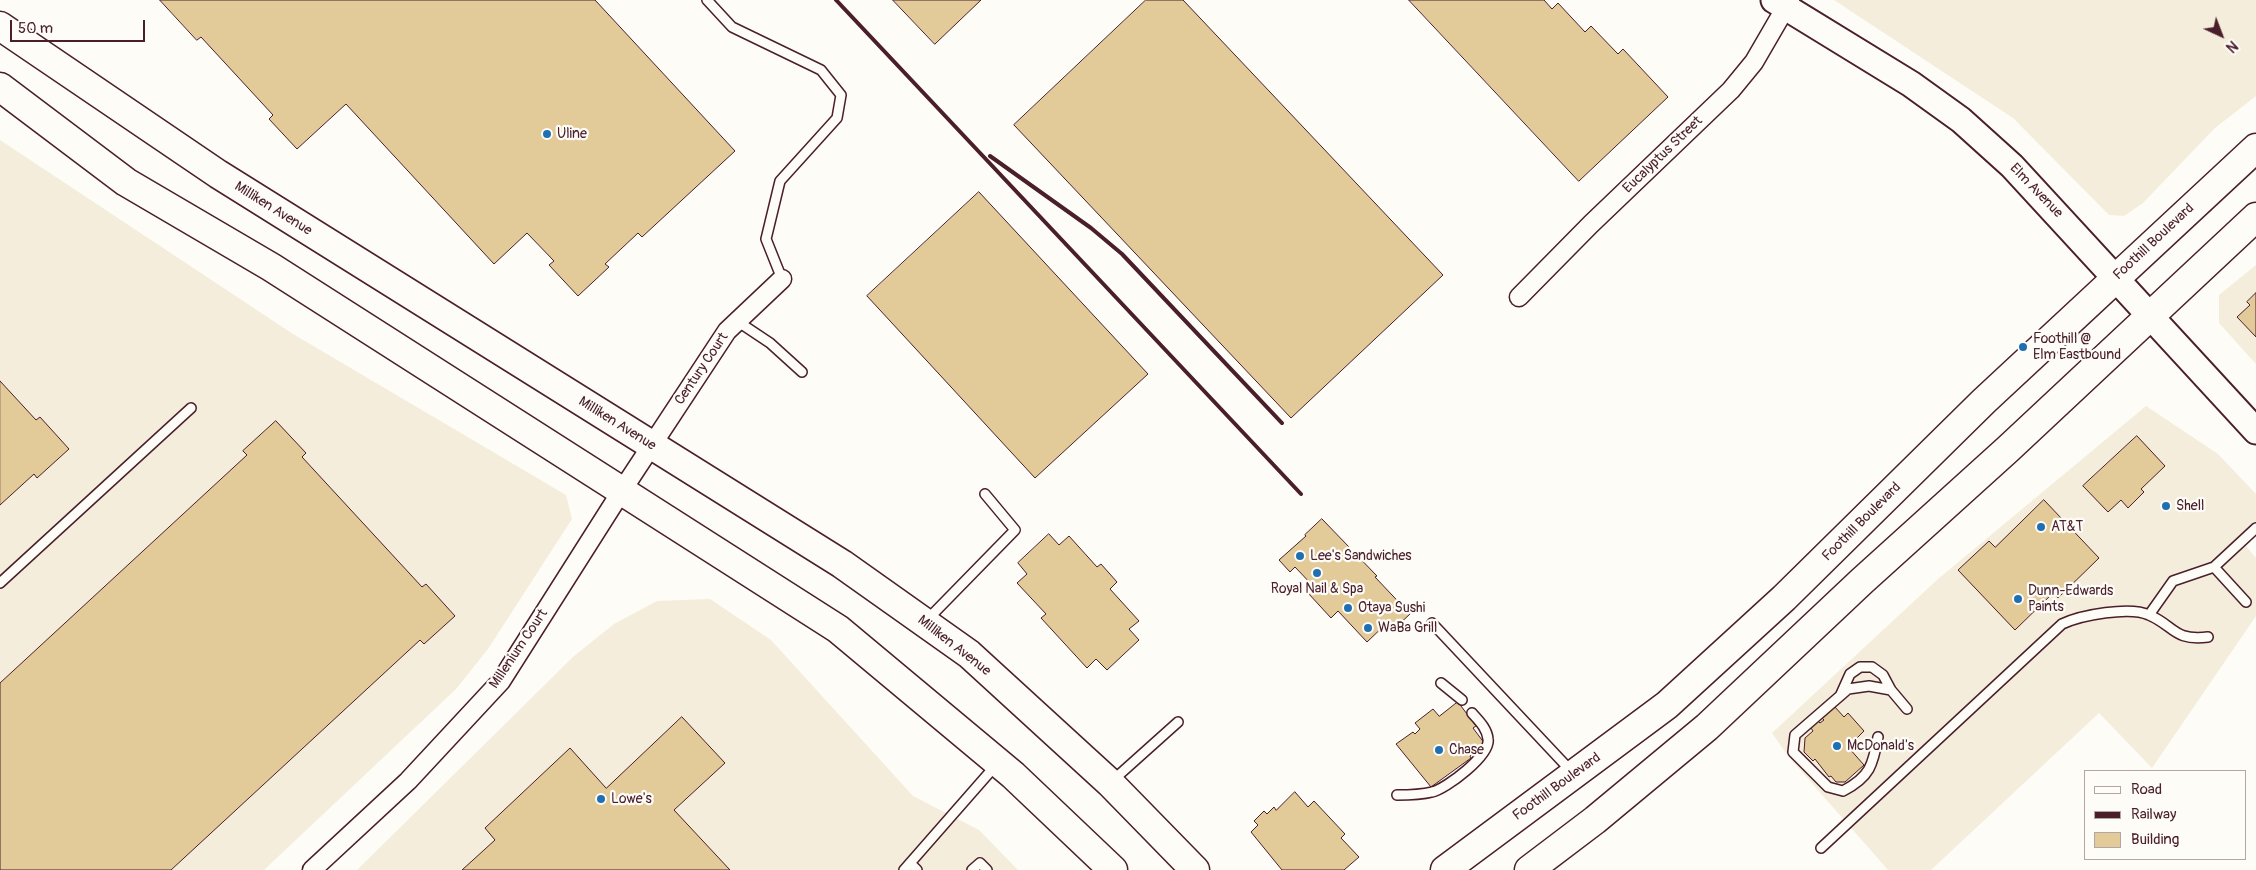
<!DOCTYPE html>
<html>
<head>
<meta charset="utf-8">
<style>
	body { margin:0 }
	#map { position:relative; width:2256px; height:870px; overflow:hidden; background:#fdfcf7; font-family:Pangolin,sans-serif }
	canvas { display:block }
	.legend { position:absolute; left:2084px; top:770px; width:162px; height:90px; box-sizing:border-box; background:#fdfcf7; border:1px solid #b5a4a5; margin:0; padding:6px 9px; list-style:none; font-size:15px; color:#4a1f2b }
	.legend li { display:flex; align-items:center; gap:10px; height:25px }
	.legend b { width:25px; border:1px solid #b5a4a5 }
	.north { position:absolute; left:2196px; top:10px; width:50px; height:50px; -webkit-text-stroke:4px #fdfcf7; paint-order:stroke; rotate:137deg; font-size:14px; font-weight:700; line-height:20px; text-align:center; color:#4a1f2b }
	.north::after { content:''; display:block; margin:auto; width:18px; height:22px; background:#4a1f2b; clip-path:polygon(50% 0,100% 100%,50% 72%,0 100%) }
	.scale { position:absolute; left:10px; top:20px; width:135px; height:22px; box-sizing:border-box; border:2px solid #4a1f2b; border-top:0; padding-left:6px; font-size:15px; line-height:18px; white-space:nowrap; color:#4a1f2b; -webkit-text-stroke:4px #fdfcf7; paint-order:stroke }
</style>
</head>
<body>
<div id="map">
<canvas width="2256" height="870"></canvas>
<ul class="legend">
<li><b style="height:6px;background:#fdfcf7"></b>Road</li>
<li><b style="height:6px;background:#4a1f2b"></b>Railway</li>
<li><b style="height:14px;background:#e3ca99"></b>Building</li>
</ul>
<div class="north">N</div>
<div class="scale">50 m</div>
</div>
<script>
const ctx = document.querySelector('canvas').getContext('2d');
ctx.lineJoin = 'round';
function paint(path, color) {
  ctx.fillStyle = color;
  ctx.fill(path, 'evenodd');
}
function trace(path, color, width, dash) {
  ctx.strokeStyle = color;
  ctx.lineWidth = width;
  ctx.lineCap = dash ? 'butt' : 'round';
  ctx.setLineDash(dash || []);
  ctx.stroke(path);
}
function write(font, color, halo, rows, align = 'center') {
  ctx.font = font + ' Pangolin,sans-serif';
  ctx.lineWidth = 4.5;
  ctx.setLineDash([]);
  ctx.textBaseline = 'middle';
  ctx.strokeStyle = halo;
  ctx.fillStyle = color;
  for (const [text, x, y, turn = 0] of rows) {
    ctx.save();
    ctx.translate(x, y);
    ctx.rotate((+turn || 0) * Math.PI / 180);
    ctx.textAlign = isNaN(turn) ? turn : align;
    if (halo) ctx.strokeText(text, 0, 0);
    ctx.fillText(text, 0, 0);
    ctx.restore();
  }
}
paint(new Path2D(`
	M1834 0H2256V96L2215 128 2143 203 2124 216 2109 215 2013 118Z
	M0 140 293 334 566 495 572 519 488 649 456 689 264 870H0Z
	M2256 265V364L2219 323V295Z
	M2146 406 2218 454 2256 494V535L2246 546 2256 558V616L2152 768 2099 713 1931 870H1888L1788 756 1772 733 1938 579Z
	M710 599 771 640 913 796 979 830 1018 870H357L574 656 614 624 657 601Z`), '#f5eddb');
const building = new Path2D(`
	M160 0H595L735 151 642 237 638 233 605 264 609 267 578 296 549 265 554 261 527 233 494 264 346 104 297 149 269 119 273 115 201 37 197 40Z
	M893 0H981L935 44Z
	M1146 0H1183L1443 275 1291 418 1014 125Z
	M1409 0H1544L1552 9 1558 3 1585 32 1591 26 1618 54 1623 49 1668 97 1579 181Z
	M979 192 1148 374 1035 478 867 296Z
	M2256 293V337L2237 317 2250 305 2247 302Z
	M0 381 36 420 40 417 69 449 37 478 34 474 0 505Z
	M276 421 306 453 302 457 422 587 426 584 455 616 424 644 420 640 171 870H0V683L247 455 243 451Z
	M2137 436 2165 466 2141 489 2144 492 2128 508 2121 500 2108 512 2083 486Z
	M2044 500 2099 558 2058 598 2053 593 2015 630 1958 570 1989 541 1995 547Z
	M1322 519 1377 576 1375 577 1410 614 1394 629 1388 622 1367 642 1338 611 1331 618 1308 593 1314 587 1295 567 1290 572 1279 560 1306 536 1305 535Z
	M1049 534 1059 545 1069 536 1097 567 1101 564 1117 582 1110 589 1139 621 1129 629 1139 640 1107 670 1096 659 1087 668 1041 618 1046 614 1017 583 1027 574 1018 563Z
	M1458 702 1476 726 1473 728 1485 744 1470 756 1471 758 1431 787 1396 744 1413 732 1415 734 1420 729 1415 723 1433 709 1439 716Z
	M1834 706 1844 717 1848 713 1864 731 1848 747 1864 765 1845 782H1836L1831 776 1829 777 1815 759 1813 761 1804 752 1805 738 1813 731 1811 728 1818 721 1820 723 1824 720 1822 718Z
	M682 717 725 763 674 810 730 870H462L495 840 485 828 570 748 606 788Z
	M1295 792 1308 807 1314 801 1345 834 1341 838 1359 857 1344 870H1282L1251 832 1258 825 1254 821 1264 811 1267 814 1274 807 1276 810Z`);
paint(building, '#e3ca99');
trace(building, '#4a1f2b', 1);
const lane = new Path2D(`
	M707 0 732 27 821 70 841 95 837 118 780 181 766 239 782 279
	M737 321 770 343 802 372
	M0 583 191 408
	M2246 602 2214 567 2256 528
	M2149 615 2173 581 2214 567
	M927 620 1015 530 985 494
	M1432 623 1572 772
	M1441 683 1462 700
	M1841 694 1850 674 1860 667H1872L1883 675 1891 690
	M1878 737C1873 765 1870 777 1843 791L1828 787 1793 752 1795 735 1848 689 1869 686 1891 690 1907 709
	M1111 782 1178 722
	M1397 795C1409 795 1420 795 1432 792 1446 789 1491 755 1488 739 1487 728 1478 720 1472 713
	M1821 848 2062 624C2081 615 2130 606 2149 615 2175 626 2173 641 2208 637
	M910 863 917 870
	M904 870 996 765
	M972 870 980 863 987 870`);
const street = new Path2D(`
	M1519 297 1591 224 1731 90 1754 62 1790 0
	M312 870 408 781 501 681 621 492 727 331 782 279`);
const secondary = new Path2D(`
	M1774 0 1911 84 1961 120 2012 166 2256 431`);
const primary = new Path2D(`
	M0 26 218 174 842 564 969 654 1110 783 1195 870
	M0 87 126 182 271 267 838 629 1013 775 1113 870
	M1445 870 1667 705 1784 598 1984 401 2256 148
	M1529 870 1595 820 1707 727 1862 581 2008 449 2256 217`);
trace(lane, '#4a1f2b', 12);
trace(street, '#4a1f2b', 21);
trace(secondary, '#4a1f2b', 29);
trace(primary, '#4a1f2b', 31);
trace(lane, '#fdfcf7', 9);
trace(street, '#fdfcf7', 18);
trace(secondary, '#fdfcf7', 25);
trace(primary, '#fdfcf7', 28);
trace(new Path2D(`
	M836 0 1301 494
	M990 156 1091 228 1122 254 1282 423`), '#4a1f2b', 4);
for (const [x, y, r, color] of [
	[547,134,5,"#1f6fb2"],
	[2023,347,5,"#1f6fb2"],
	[2166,506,5,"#1f6fb2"],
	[2041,527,5,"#1f6fb2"],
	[1300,556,5,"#1f6fb2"],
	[1317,573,5,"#1f6fb2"],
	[2018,599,5,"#1f6fb2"],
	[1348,608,5,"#1f6fb2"],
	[1368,628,5,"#1f6fb2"],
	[1837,746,5,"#1f6fb2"],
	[1439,750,5,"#1f6fb2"],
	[601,799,5,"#1f6fb2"]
]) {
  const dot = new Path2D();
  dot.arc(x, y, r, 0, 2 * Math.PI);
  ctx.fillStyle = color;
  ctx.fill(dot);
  trace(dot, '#fdfcf7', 2);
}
write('14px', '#4a1f2b', '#fdfcf7', [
	["Uline",557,134],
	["Foothill @",2033,339],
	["Elm Eastbound",2033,355],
	["Shell",2176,506],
	["AT&T",2051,527],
	["Lee's Sandwiches",1310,556],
	["Royal Nail & Spa",1317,589,"center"],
	["Dunn-Edwards",2028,591],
	["Paints",2028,607],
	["Otaya Sushi",1358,608],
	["WaBa Grill",1378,628],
	["McDonald's",1847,746],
	["Chase",1449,750],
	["Lowe's",611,799]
], 'left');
write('14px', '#4a1f2b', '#fdfcf7', [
	["Eucalyptus Street",1663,155,-44],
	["Elm Avenue",2036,191,46],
	["Milliken Avenue",273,209,32],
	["Foothill Boulevard",2154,242,-43],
	["Century Court",702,369,-56],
	["Milliken Avenue",617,424,32],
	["Foothill Boulevard",1862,522,-45],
	["Milliken Avenue",954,646,38],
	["Millenium Court",519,649,-56],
	["Foothill Boulevard",1557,787,-36]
]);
</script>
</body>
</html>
